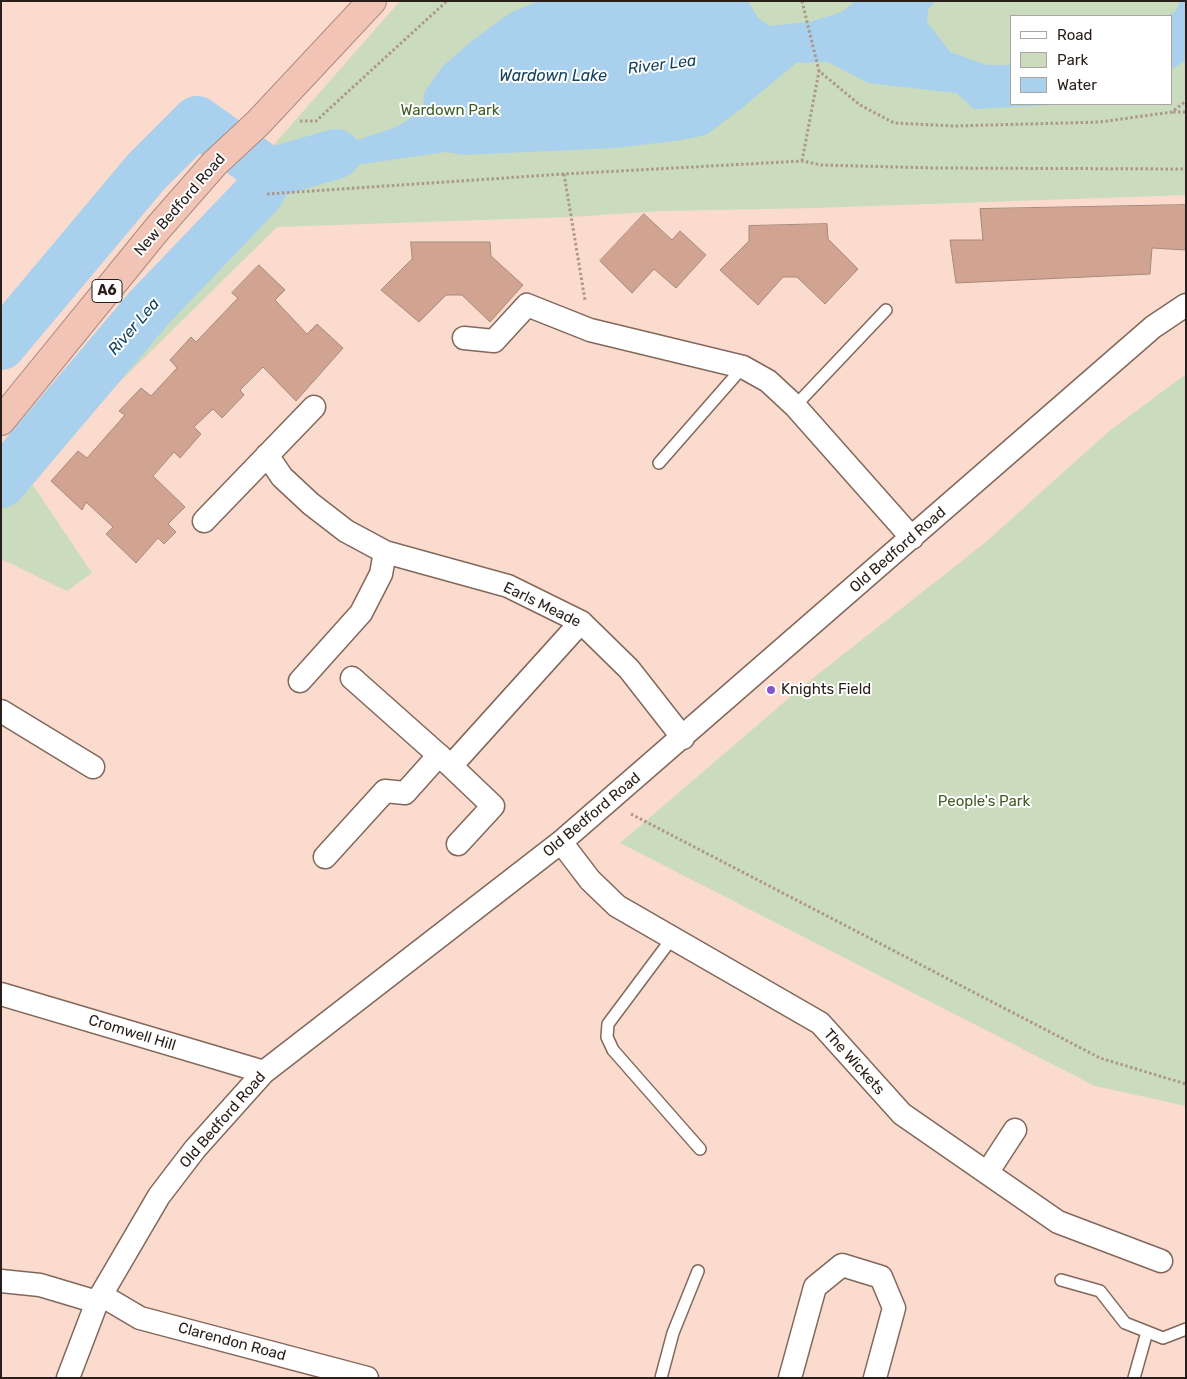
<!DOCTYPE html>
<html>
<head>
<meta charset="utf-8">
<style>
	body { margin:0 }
	#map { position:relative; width:1187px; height:1379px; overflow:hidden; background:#fadbce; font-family:Rubik,sans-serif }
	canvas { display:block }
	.frame { position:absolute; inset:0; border:2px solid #291e19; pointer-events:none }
	.legend { position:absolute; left:1010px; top:15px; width:162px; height:90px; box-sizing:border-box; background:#fff; border:1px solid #a9a5a3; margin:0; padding:6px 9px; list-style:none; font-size:15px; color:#291e19 }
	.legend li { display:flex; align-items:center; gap:10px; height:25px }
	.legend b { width:25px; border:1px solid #a9a5a3 }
</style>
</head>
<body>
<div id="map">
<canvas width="1187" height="1379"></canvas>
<div class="frame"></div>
<ul class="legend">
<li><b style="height:6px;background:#fff"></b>Road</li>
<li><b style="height:14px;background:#cadcbd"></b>Park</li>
<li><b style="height:14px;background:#a9d1ee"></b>Water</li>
</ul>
</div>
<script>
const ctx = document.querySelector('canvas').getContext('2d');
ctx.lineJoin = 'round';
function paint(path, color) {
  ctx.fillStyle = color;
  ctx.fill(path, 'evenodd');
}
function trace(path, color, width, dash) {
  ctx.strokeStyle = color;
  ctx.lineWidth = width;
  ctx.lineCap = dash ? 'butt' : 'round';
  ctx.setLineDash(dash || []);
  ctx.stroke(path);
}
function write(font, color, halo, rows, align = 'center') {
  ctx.font = font + ' Rubik,sans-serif';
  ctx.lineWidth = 4;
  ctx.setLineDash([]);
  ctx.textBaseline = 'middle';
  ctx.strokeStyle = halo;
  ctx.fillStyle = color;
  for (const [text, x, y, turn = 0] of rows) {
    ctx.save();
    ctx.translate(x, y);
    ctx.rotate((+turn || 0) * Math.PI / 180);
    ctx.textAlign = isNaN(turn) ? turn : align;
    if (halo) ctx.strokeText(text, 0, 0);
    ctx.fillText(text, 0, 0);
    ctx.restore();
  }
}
paint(new Path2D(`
	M400 1H1186V195L815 208 662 211 570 217 277 227 74 427 30 481 92 573 67 591 1 559V495L77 405 239 230H199ZM1011 16H1171V104H1011Z
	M1186 374V1106L1095 1086 620 843 803 686 986 542 1108 432Z`), '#cadcbd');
paint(new Path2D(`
	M539 1H748L758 18 770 26 809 22 842 12 855 1H936L928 9 927 22 950 52 987 65H1011V104H1070L974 109 956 93 868 83 828 62 796 63 742 108 706 135 682 140 616 148 464 155 446 152 287 175 267 194 252 191 286 157 319 155 363 138 394 128 423 111 424 93 442 67 472 41 510 13Z
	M1180 1H1186V61L1171 69V16H1167L1176 11Z`), '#a9d1ee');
trace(new Path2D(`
	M1 345 146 172 197 121 270 173 336 154
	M1 483 149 308 259 193 270 173`), '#a9d1ee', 50);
const building = new Path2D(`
	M1186 205V250L1152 248 1150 274 956 283 950 240H983L980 209Z
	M644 214 672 240 680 231 706 255 676 288 654 269 632 293 600 261Z
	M827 224 828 239 858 269 825 304 797 277H783L758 305 720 270 749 241V226Z
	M411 242H490L491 256 523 285 490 322 462 295H446L419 322 381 290 412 259Z
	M259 265 285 290 275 300 307 334 317 324 343 348 296 401 263 367 240 390 244 395 222 418 213 409 194 427 201 434 180 458 174 452 153 476 185 507 168 524 176 532 164 544 158 538 136 563 106 534 113 527 86 502 82 510 51 481 78 451 87 458 125 415 119 411 141 388 151 396 177 368 170 360 191 337 196 342 238 298 232 293Z`);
paint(building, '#d0a490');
trace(building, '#a68a7d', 1);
const lane = new Path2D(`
	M795 406 886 310
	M659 463 743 367
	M673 937 608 1024 607 1037 613 1050 700 1149
	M1061 1280 1100 1291 1125 1323 1163 1338 1186 1329
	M661 1378 673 1333 698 1271
	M1134 1378 1147 1332`);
const street = new Path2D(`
	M464 338 494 341 527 305 590 330 743 367 768 381 795 406 912 538
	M267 455 282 477 311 504 346 531 385 552 508 586 581 622 629 669 683 738
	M204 521 314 407
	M352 678 451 766 493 806 458 844
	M300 681 361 613 381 574 385 552
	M1 711 93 767
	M451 766 581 622
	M561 842 590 880 617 906 820 1023 902 1114 1058 1222 1161 1261
	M325 857 385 791 405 793 439 755
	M1 994 264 1072
	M987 1173 1015 1130
	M1 1281 40 1285 97 1302
	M101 1295 140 1318 367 1378
	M68 1378 97 1302 159 1196 195 1149 264 1072 561 842 1153 327 1186 305
	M790 1378 815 1287 842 1265 881 1277 894 1308 875 1378`);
const highway = new Path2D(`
	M1 421 158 228 215 163 258 123 372 1`);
trace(lane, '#82675b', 14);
trace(street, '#82675b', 25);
trace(highway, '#ac8a7f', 30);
trace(new Path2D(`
	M802 1 819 71
	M1173 112H1186
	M300 121H316L447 1
	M802 161 819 71 860 105 894 123 955 126 1100 122 1172 112 1186 101
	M564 174 585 300
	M267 194 564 174 802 161 821 165 936 168 1186 169
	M631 814 1100 1058 1186 1084`), '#ad968b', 3, [2.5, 2.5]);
trace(lane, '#fff', 11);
trace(street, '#fff', 22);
trace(highway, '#f2c4b6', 28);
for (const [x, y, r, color] of [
	[771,690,5,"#8455cd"]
]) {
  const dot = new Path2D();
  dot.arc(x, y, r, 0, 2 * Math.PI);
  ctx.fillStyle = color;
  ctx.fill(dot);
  trace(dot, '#fff', 2);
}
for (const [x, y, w] of [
	[107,291,30]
]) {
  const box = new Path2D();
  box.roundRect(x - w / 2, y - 11.5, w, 23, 4);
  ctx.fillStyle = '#fff';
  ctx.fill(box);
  trace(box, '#291e19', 1);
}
write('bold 14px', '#291e19', null, [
	["A6",107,291]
]);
write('15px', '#405e27', '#fff', [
	["Wardown Park",450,111],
	["People's Park",984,802]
]);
write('15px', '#291e19', '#fff', [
	["New Bedford Road",180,205,-49],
	["Old Bedford Road",898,550,-41],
	["Earls Meade",542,605,26],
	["Old Bedford Road",592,815,-40],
	["Cromwell Hill",132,1033,17],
	["The Wickets",854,1062,48],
	["Old Bedford Road",223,1120,-49],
	["Clarendon Road",232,1342,15]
]);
write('15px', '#291e19', '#fff', [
	["Knights Field",781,690]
], 'left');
write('italic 16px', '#12425f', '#fff', [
	["River Lea",662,65,-7],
	["Wardown Lake",553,76],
	["River Lea",134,327,-49]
]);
</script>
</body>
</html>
